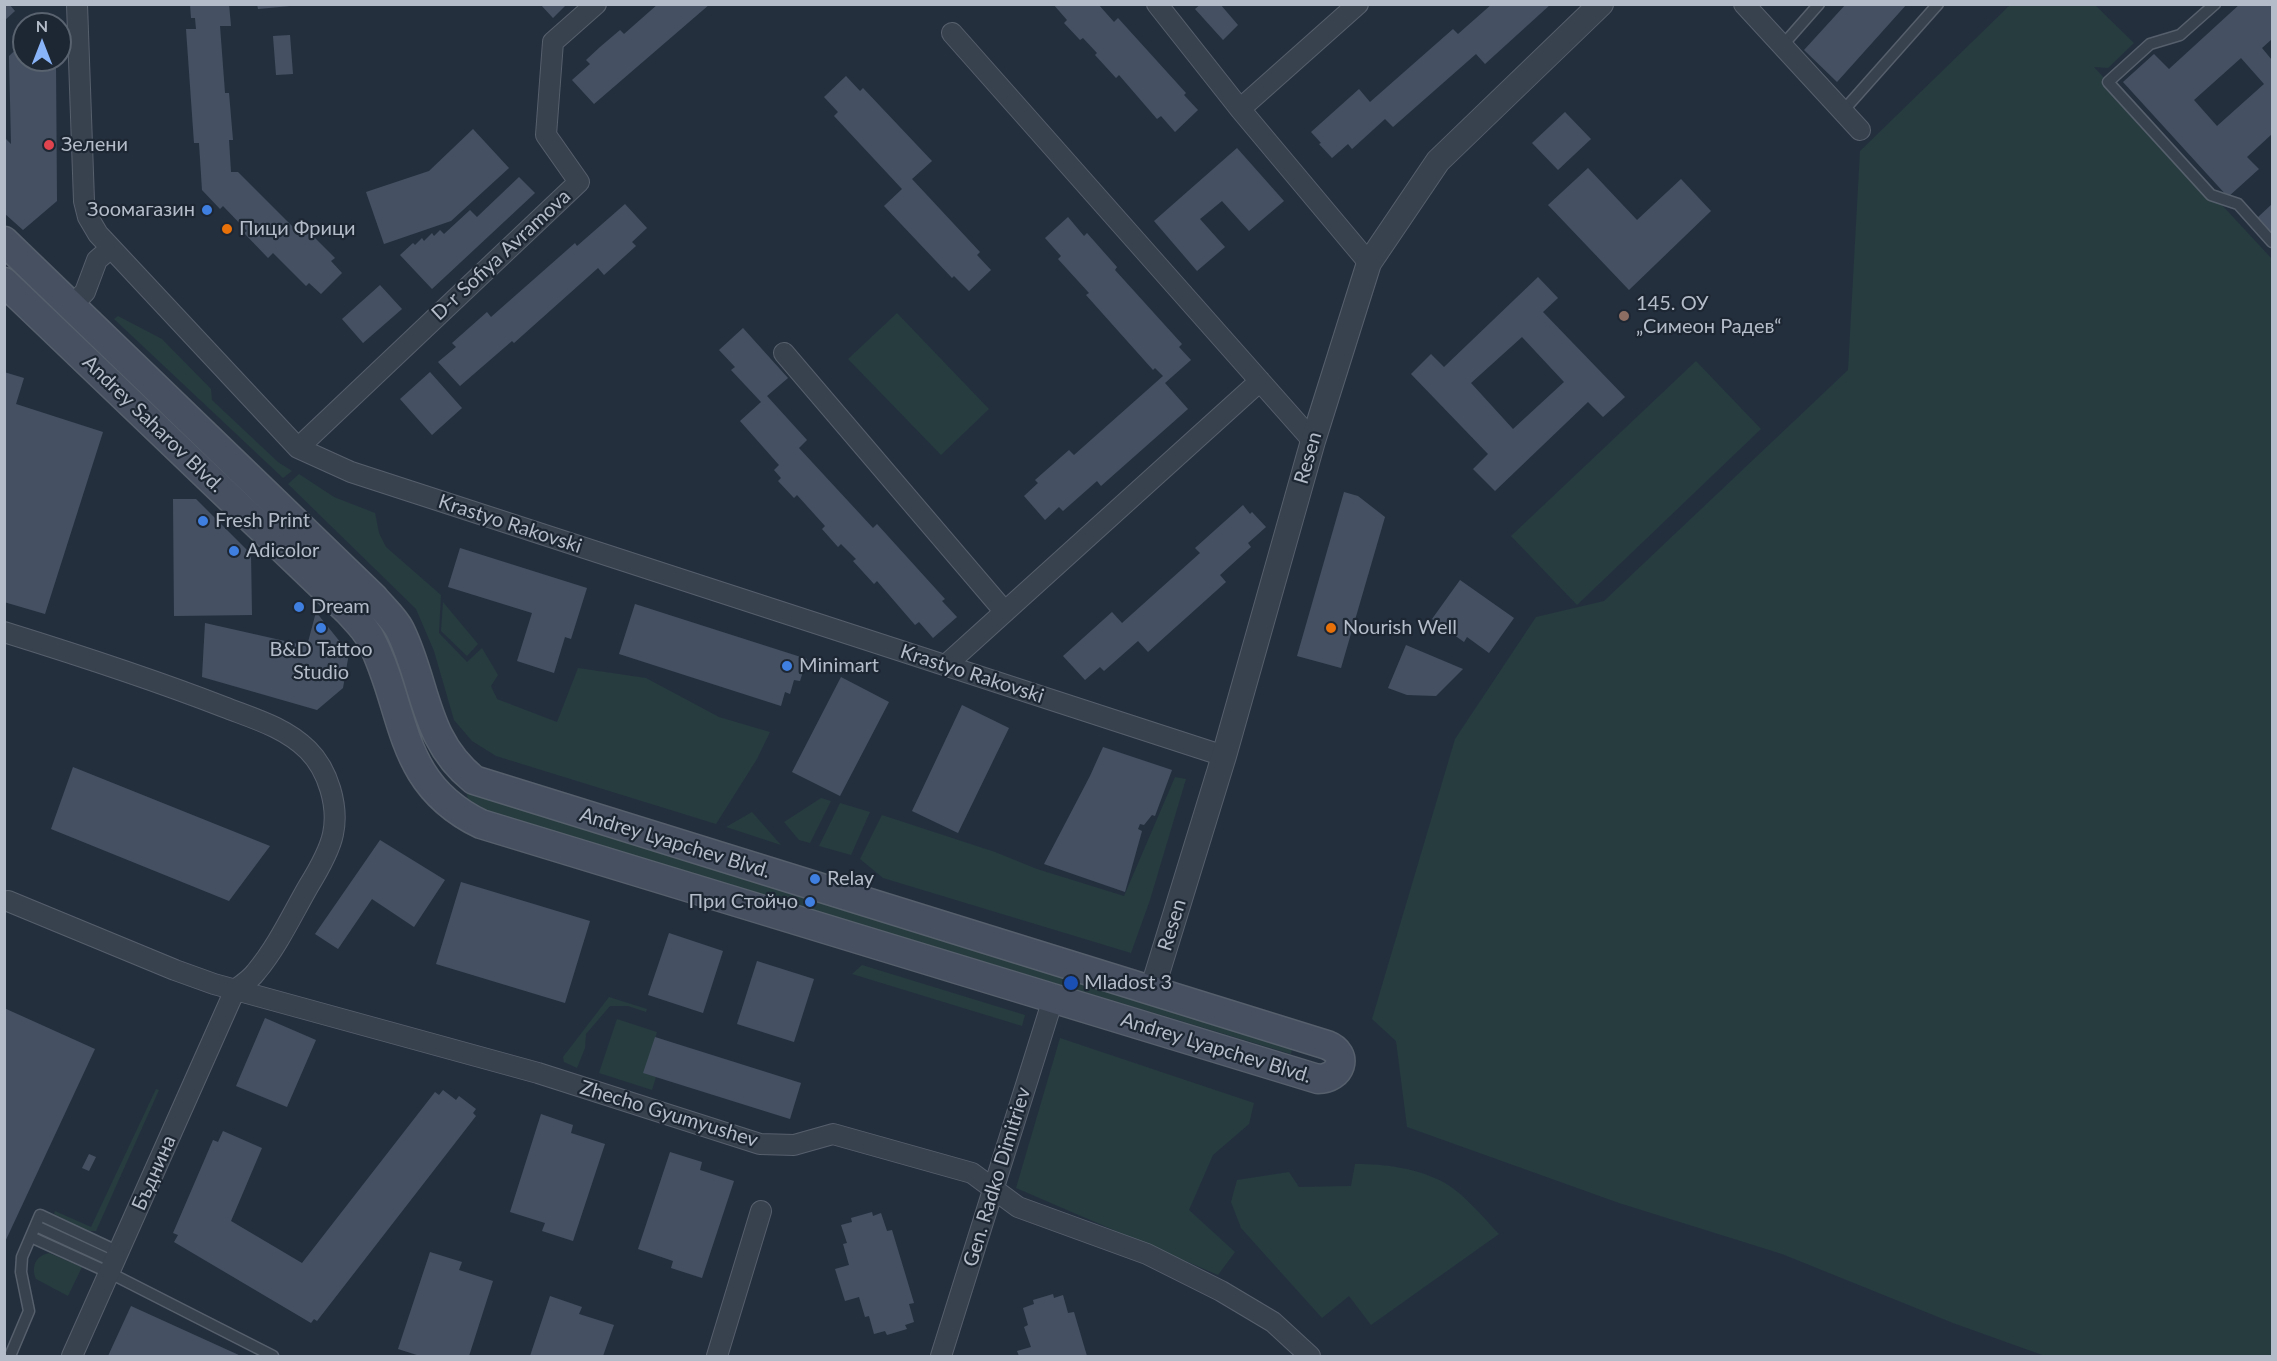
<!DOCTYPE html>
<html>
<head>
<meta charset="utf-8">
<style>
	body { margin:0 }
	#map { position:relative; width:2277px; height:1361px; overflow:hidden; background:#242f3e; font-family:Lato,sans-serif }
	canvas { display:block }
	.frame { position:absolute; inset:0; border:6px solid #b4bcc9; pointer-events:none }
	.north { position:absolute; left:12px; top:12px; width:60px; height:60px; box-sizing:border-box; background:#1d2633; border:2px solid #59626f; border-radius:50%; rotate:0deg; font-size:16px; font-weight:700; line-height:24px; text-align:center; color:#b4bcc9 }
	.north::after { content:''; display:block; margin:auto; width:21px; height:27px; background:#8ab4f8; clip-path:polygon(50% 0,100% 100%,50% 72%,0 100%) }
</style>
</head>
<body>
<div id="map">
<canvas width="2277" height="1361"></canvas>
<div class="frame"></div>
<div class="north">N</div>
</div>
<script>
const ctx = document.querySelector('canvas').getContext('2d');
ctx.lineJoin = 'round';
function paint(path, color) {
  ctx.fillStyle = color;
  ctx.fill(path, 'evenodd');
}
function trace(path, color, width, dash) {
  ctx.strokeStyle = color;
  ctx.lineWidth = width;
  ctx.lineCap = dash ? 'butt' : 'round';
  ctx.setLineDash(dash || []);
  ctx.stroke(path);
}
function write(font, color, halo, rows, align = 'center') {
  ctx.font = font + ' Lato,sans-serif';
  ctx.lineWidth = 4.5;
  ctx.setLineDash([]);
  ctx.textBaseline = 'middle';
  ctx.strokeStyle = halo;
  ctx.fillStyle = color;
  for (const [text, x, y, turn = 0] of rows) {
    ctx.save();
    ctx.translate(x, y);
    ctx.rotate((+turn || 0) * Math.PI / 180);
    ctx.textAlign = isNaN(turn) ? turn : align;
    if (halo) ctx.strokeText(text, 0, 0);
    ctx.fillText(text, 0, 0);
    ctx.restore();
  }
}
paint(new Path2D(`
	M2010 5H2095L2134 43 2108 68 2094 67 2272 259V1356H2045L1953 1323 1782 1254 1619 1203 1407 1127 1396 1041 1372 1019 1455 739 1536 617 1604 601 1848 370 1860 151Z
	M897 313 989 409 941 455 848 359Z
	M118 316 162 339 211 389 212 400 278 462 292 471 283 478 114 319Z
	M1696 361 1761 429 1577 605 1511 536Z
	M299 474 334 497 375 513 379 533 386 547 441 595 439 633 467 662 482 648 498 675 491 686 497 699 557 722 578 668 646 678 719 717 770 732 757 759 716 824 496 756 472 741 454 720 434 651 416 609 288 484Z
	M443 602 478 644 467 656 441 631Z
	M1175 777 1186 779 1150 900 1131 953 883 878 860 859 882 815 995 852 1037 869 1124 896Z
	M466 791 1293 1045 1291 1054 506 818 491 813 468 799Z
	M821 798 831 801 810 843 799 840 784 822Z
	M840 803 870 812 851 855 819 846Z
	M752 812 781 845 726 827Z
	M862 965 1025 1015 1022 1026 852 974Z
	M609 997 647 1009 646 1012 628 1006H610L586 1034 585 1048 577 1068 564 1062 563 1057Z
	M617 1019 657 1032 644 1073 656 1077 652 1090 599 1073Z
	M1060 1038 1254 1103 1249 1124 1213 1155 1189 1210 1235 1252 1218 1275 1016 1188Z
	M156 1089 159 1090 96 1231H87L54 1214 55 1211 91 1227Z
	M1355 1164C1386 1164 1418 1168 1445 1183 1464 1194 1484 1218 1499 1234L1371 1325 1349 1296 1322 1318 1241 1228 1231 1202 1237 1180 1289 1172 1299 1187 1351 1186Z
	M49 1253 82 1267 68 1296 36 1279C31 1267 35 1256 49 1253Z`), '#263c3f');
paint(new Path2D(`
	M4 4H9L15 11 4 21Z
	M190 4H229L231 26H220L225 93H229L233 140H229L231 172H238L296 230 302 225 335 258 331 261 342 273 321 294 309 283 306 286 273 253 268 258 244 233 247 231 223 206 220 209 202 190 199 143H194L186 29H196L195 18H191Z
	M257 4H290V6L258 9Z
	M540 4H567L553 18Z
	M658 4H710L594 104 572 80 590 64 586 60 600 47 620 30 624 34Z
	M1053 4H1098L1114 22 1118 18 1186 93 1184 95 1198 110 1175 132 1161 116 1157 119 1119 75 1116 78 1095 55 1097 53 1083 38 1080 40 1064 23 1067 20Z
	M1201 4H1220L1238 25 1223 40 1195 9Z
	M1492 4H1551L1485 64 1476 54 1393 127 1385 119 1352 149 1348 144 1332 158 1319 144 1321 143 1311 132 1359 89 1370 102 1453 29 1458 34Z
	M1846 4H1907L1837 82 1804 50Z
	M2240 4H2272V39L2262 48 2272 60V134L2247 157 2259 169 2228 197 2123 82 2154 54 2169 69ZM2241 58 2264 84 2217 126 2194 100Z
	M290 35 293 74 276 75 273 36Z
	M24 42V60H49L56 67 57 201 23 230 4 213V137L11 144 9 56Z
	M846 76 860 91 863 88 932 161 912 179 980 252 977 255 991 270 969 291 954 276 952 278 884 206 902 189 834 116 838 112 824 97Z
	M1565 112 1591 139 1558 170 1532 143Z
	M473 129 509 168 451 221 384 244 366 192 429 171Z
	M1237 148 1284 201 1249 231 1222 201 1200 219 1225 247 1197 271 1154 221Z
	M1588 168 1637 220 1681 179 1711 211 1629 290 1548 205Z
	M519 177 535 193 432 289 400 255 413 243 415 245 422 238 424 241 432 233 434 236 440 230 444 234 470 210 477 217Z
	M625 204 647 228 632 242 636 246 604 275 598 268 514 343 512 341 460 386 438 362 456 347 452 343 487 312 491 317 575 243 577 246Z
	M2272 204V236L2257 218Z
	M1068 217 1084 236 1087 233 1117 267 1115 270 1182 344 1179 347 1191 360 1165 383 1188 409 1101 486 1097 481 1063 511 1059 507 1045 520 1024 496 1038 483 1035 480 1069 450 1074 455 1163 376 1155 368 1153 370 1086 295 1089 293 1058 259 1061 256 1045 238Z
	M1538 277 1558 298 1543 312 1625 397 1603 417 1588 402 1495 491 1473 469 1488 454 1411 374 1431 354 1444 367ZM1522 337 1564 382 1513 429 1471 383Z
	M380 285 402 309 363 343 342 319Z
	M743 328 788 378 767 396 807 440 799 448 873 528 877 524 945 599 942 601 957 617 933 638 919 622 915 625 877 581 874 584 853 561 856 559 841 544 838 547 822 529 825 526 797 495 794 498 778 481 781 478 774 470 779 465 740 421 761 402 731 370 735 367 719 350Z
	M4 372 24 378 16 404 103 432 45 614 4 602Z
	M430 372 462 408 432 435 400 399Z
	M1344 492 1358 496 1385 517 1341 668 1297 656Z
	M173 499H196L251 554 252 615 174 616Z
	M1243 505 1250 514 1252 512 1266 527 1248 543 1251 547 1220 575 1226 582 1148 652 1138 641 1104 671 1100 667 1085 680 1063 656 1112 612 1122 623 1200 553 1195 548Z
	M460 548 587 588 571 639 565 637 554 673 517 661 532 613 448 587Z
	M1460 580 1514 618 1489 653 1467 637 1464 642 1432 619Z
	M635 604 807 659 800 681 794 680 790 694 785 692 781 706 619 654Z
	M316 612 349 653 343 688 317 710 202 677 205 623 307 646Z
	M1406 645 1463 669 1436 696 1407 695 1388 688Z
	M841 677 889 702 840 796 792 772Z
	M962 705 1009 728 958 833 912 811Z
	M1103 747 1172 770 1155 816 1152 815 1144 825 1140 824 1138 829 1142 831 1125 892 1044 864 1090 776Z
	M73 767 270 846 229 901 51 829Z
	M380 840 445 880 414 927 372 899 338 949 315 934Z
	M461 882 590 921 565 1003 436 964Z
	M669 933 723 951 703 1013 648 995Z
	M757 961 814 979 794 1042 737 1024Z
	M4 1008 95 1049 4 1244Z
	M265 1018 316 1040 287 1107 236 1086Z
	M655 1037 801 1083 790 1119 643 1073Z
	M443 1090 456 1100 459 1096 476 1109 473 1113 476 1116 317 1321 314 1319 311 1323 174 1242 178 1235 173 1233 213 1140 218 1142 223 1131 262 1148 231 1221 302 1263 435 1092 439 1095Z
	M541 1114 573 1125 571 1133 605 1144 573 1241 542 1231 545 1223 510 1212Z
	M670 1152 702 1162 700 1170 734 1181 702 1278 671 1268 673 1261 638 1249Z
	M89 1154 96 1157 89 1171 82 1168Z
	M872 1212 873 1216 881 1213 887 1231 892 1230 914 1303 909 1304 914 1322 905 1325 907 1329 887 1335 885 1331 874 1334 869 1316 865 1317 859 1297 845 1301 835 1269 849 1265 843 1244 847 1243 841 1225 852 1222 851 1218Z
	M430 1252 462 1262 459 1270 493 1281 469 1356H420L398 1349Z
	M1053 1294 1054 1298 1063 1295 1068 1313 1074 1312 1087 1356H1019L1017 1351 1031 1347 1024 1327 1028 1325 1023 1308 1034 1304 1033 1300Z
	M550 1296 582 1307 579 1314 614 1325 603 1356H530Z
	M131 1306 241 1356H108Z`), '#455162');
const service = new Path2D(`
	M2215 4 2180 35 2150 44 2108 82 2211 195 2238 204 2272 242
	M1782 46 1819 4
	M1843 111 1938 4
	M36 1226 114 1262
	M31 1237 110 1273 273 1356
	M10 1356 29 1311 21 1272 22 1257 40 1215 119 1252`);
const minor = new Path2D(`
	M77 4 84 201 88 217 98 234 298 448 351 472 1224 756
	M1157 4 1240 109 1369 263
	M1744 4 1860 130
	M952 33 1313 441
	M1240 109 1358 4
	M72 305 85 292 97 260 111 248
	M784 353 1005 612
	M298 448 579 182 546 135 553 42 596 4
	M4 632C78 655 152 679 224 707 252 718 285 727 308 750 328 770 339 806 333 834 330 849 316 874 308 887 292 915 277 947 256 972 251 979 242 985 235 990L72 1356
	M946 665 1260 381
	M8 901 175 970 214 984 538 1073 760 1144 794 1145 833 1134 972 1173 1018 1207 1147 1254 1221 1291 1273 1322 1310 1356
	M717 1356 761 1211
	M941 1356 1053 999`);
const tertiary = new Path2D(`
	M1152 990 1224 756 1313 441 1369 263 1438 161 1601 4`);
const secondary = new Path2D(`
	M4 241 374 598C382 608 394 618 400 630 427 685 423 739 474 780L1327 1045C1350 1054 1341 1079 1318 1079L481 824C396 783 407 711 371 640 366 629 356 620 348 611L4 282`);
trace(service, '#565f6c', 13);
trace(minor, '#565f6c', 22);
trace(tertiary, '#565f6c', 26);
trace(secondary, '#565f6c', 31);
trace(service, '#38414e', 10);
trace(minor, '#38414e', 20);
trace(tertiary, '#38414e', 24);
trace(secondary, '#465061', 28);
for (const [x, y, r, color] of [
	[49,145,6,"#e0444e"],
	[207,210,6,"#3f7fe0"],
	[227,229,6,"#e8710a"],
	[1624,316,6,"#8d6e63"],
	[203,521,6,"#3f7fe0"],
	[234,551,6,"#3f7fe0"],
	[299,607,6,"#3f7fe0"],
	[321,628,6,"#3f7fe0"],
	[1331,628,6,"#e8710a"],
	[787,666,6,"#3f7fe0"],
	[815,879,6,"#3f7fe0"],
	[810,902,6,"#3f7fe0"],
	[1071,983,8,"#1a4fb4"]
]) {
  const dot = new Path2D();
  dot.arc(x, y, r, 0, 2 * Math.PI);
  ctx.fillStyle = color;
  ctx.fill(dot);
  trace(dot, '#1d2633', 2);
}
write('20px', '#b4bcc9', '#1d2633', [
	["Зелени",61,145],
	["Зоомагазин",195,210,"right"],
	["Пици Фрици",239,229],
	["145. ОУ",1636,304],
	["„Симеон Радев“",1636,327],
	["Fresh Print",215,521],
	["Adicolor",246,551],
	["Dream",311,607],
	["Nourish Well",1343,628],
	["B&D Tattoo",321,650,"center"],
	["Studio",321,673,"center"],
	["Minimart",799,666],
	["Relay",827,879],
	["При Стойчо",798,902,"right"],
	["Mladost 3",1084,983]
], 'left');
write('20px', '#b4bcc9', '#1d2633', [
	["D-r Sofiya Avramova",501,255,-43],
	["Andrey Saharov Blvd.",153,424,44],
	["Resen",1308,458,-74],
	["Krastyo Rakovski",510,524,18],
	["Krastyo Rakovski",972,674,18],
	["Andrey Lyapchev Blvd.",675,843,17],
	["Resen",1172,925,-73],
	["Andrey Lyapchev Blvd.",1216,1048,17],
	["Zhecho Gyumyushev",669,1114,17],
	["Бъднина",154,1173,-66],
	["Gen. Radko Dimitriev",997,1177,-73]
]);
</script>
</body>
</html>
